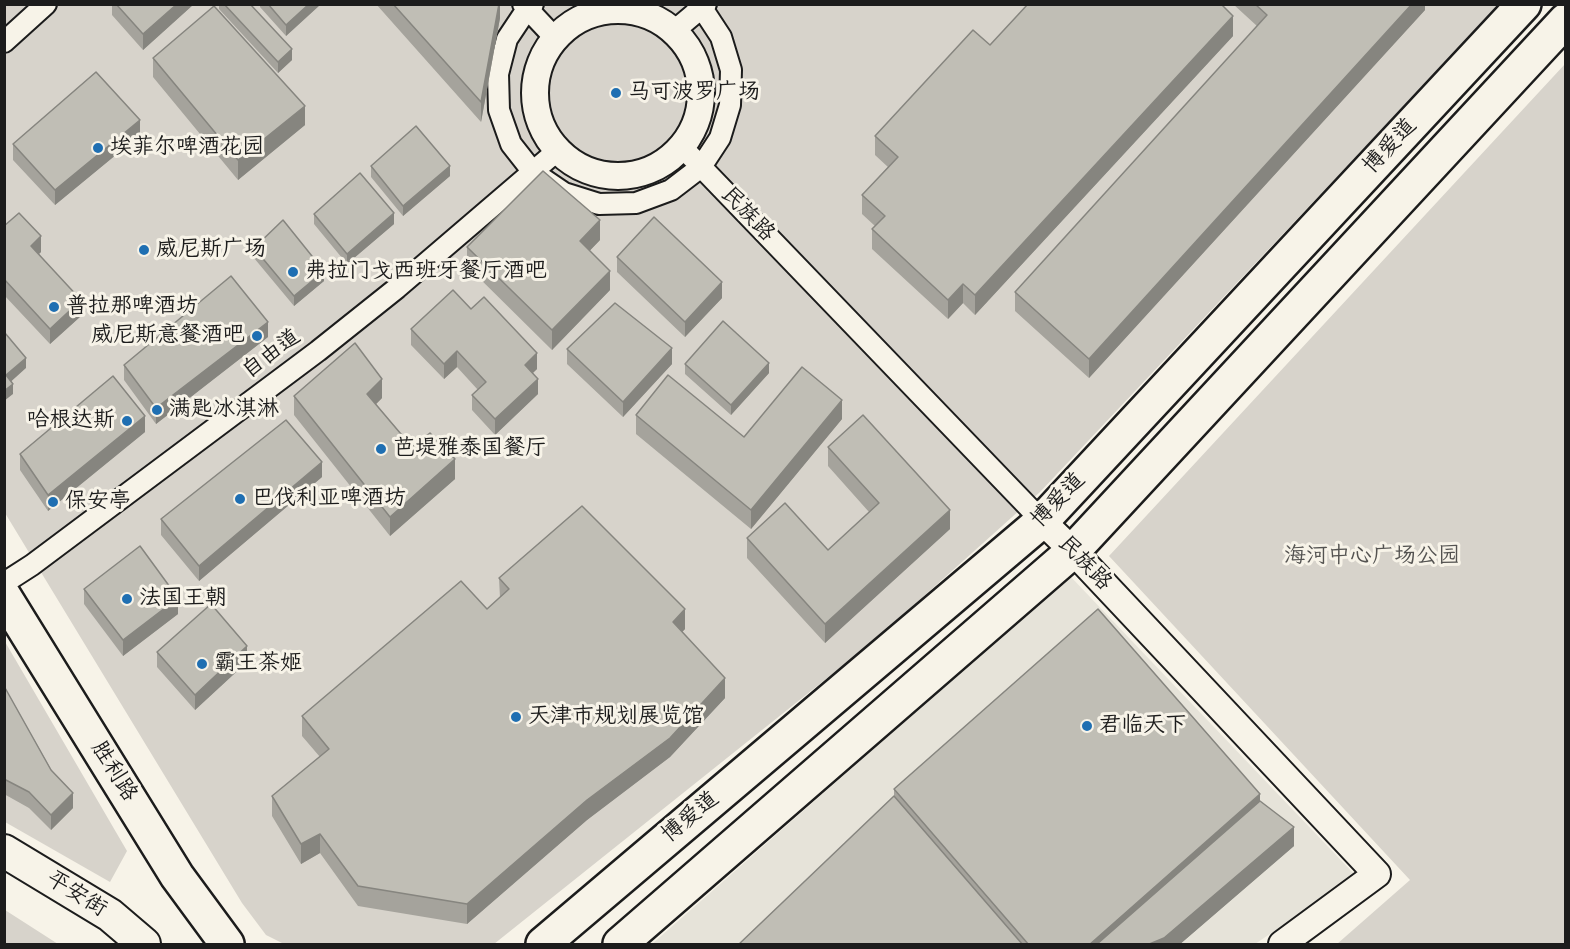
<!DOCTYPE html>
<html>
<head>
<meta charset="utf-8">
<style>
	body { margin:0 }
	#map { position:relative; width:1570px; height:949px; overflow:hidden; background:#f7f3e8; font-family:"Architects Daughter",sans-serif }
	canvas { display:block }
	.frame { position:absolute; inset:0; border:6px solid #1c1c1c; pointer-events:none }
</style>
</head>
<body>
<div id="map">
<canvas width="1570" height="949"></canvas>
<div class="frame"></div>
</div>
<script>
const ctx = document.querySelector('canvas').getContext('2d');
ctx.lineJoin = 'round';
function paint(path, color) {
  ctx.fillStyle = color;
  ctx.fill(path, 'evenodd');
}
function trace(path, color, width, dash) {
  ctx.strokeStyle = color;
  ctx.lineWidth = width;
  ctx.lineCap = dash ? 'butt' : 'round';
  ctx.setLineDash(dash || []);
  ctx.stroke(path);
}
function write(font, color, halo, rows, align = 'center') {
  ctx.font = font + ' "Architects Daughter","LXGW WenKai TC",sans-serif';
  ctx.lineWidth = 6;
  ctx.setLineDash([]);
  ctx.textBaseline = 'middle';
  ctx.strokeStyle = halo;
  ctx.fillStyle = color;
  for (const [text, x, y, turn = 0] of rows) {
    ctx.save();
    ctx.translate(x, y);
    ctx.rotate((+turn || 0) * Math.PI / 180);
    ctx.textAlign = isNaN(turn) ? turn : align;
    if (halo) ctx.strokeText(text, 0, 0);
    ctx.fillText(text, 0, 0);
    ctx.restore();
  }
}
paint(new Path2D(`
	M1070 576 1356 876 1255 944H652Z`), '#e6e3d9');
paint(new Path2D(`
	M5 5H1498L1461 45 1040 492 876 639 494 944H284L266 935 242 903 5 513Z
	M1565 64V944H1337L1410 880 1109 556Z
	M4 640 127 851 110 882 5 822Z
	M4 910H5L58 944H5Z`), '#d7d3cb');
const pedestrian = new Path2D(`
	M523 4 555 38
	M533 4 527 9 507 39 498 74 499 110 511 144 533 172 564 193 599 204 636 203 671 190 701 167 720 138 730 105 731 70 721 37 702 8 697 4
	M674 31 706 4
	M4 42 46 4
	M682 147 1042 521
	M4 583 32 565 318 351 397 288 557 151`);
const minor = new Path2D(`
	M535 93a83 83 0 1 1 166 0a83 83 0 1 1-166 0Z
	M1042 521 1073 551 1377 874 1282 944`);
const tertiary = new Path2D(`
	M4 851 110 915 144 944`);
const secondary = new Path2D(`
	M4 596 177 876 227 944
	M543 944 1042 521 1524 4
	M620 944 1073 551 1566 20`);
trace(pedestrian, '#1c1c1c', 24);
trace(minor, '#1c1c1c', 30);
trace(tertiary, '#1c1c1c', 36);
trace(secondary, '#1c1c1c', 38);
trace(pedestrian, '#f7f3e8', 20);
trace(minor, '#f7f3e8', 26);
trace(tertiary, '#f7f3e8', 32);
trace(secondary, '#f7f3e8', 33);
paint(new Path2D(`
	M112 4H194L143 50 112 15Z
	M219 4H250L292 60 278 73 219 9Z
	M260 4H321L286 36 260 7Z
	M376 4H500V18L481 122Z
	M1233 4H1425V10L1089 378 1015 311V292L1257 26Z
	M1233 36 975 315 963 303 948 319 872 249V229L875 226 862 214V195L888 167 875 155V136L990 45Z
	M153 58 305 125 238 180 153 77Z
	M140 135 55 205 13 160V144Z
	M371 166 450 176 403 216 371 177Z
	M314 214 394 224 347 264 314 224Z
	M4 226 41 252 39 254 81 316 50 344 4 295Z
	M600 240 589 251 610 290 552 350 467 266V247Z
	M254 248 324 281 294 306 254 258Z
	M617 257 722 298 685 337 617 272Z
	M471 309 537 369 533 373 538 394 495 435 472 410V395L478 390 457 367 444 379 411 345V329Z
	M268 337 156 424 124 380V365Z
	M567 349 672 364 623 417 567 364Z
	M685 364 769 373 731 415 685 374Z
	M294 396 382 398 376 404 412 447 455 479 390 536 294 415Z
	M636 415 744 437 842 419 751 529 636 434Z
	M145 432 48 511 20 470V454Z
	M828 447 950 529 825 643 747 558V538L828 550 869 512 828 466Z
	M322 477 199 581 161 535V519Z
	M499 578 685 629 682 632 725 698 670 757 587 820 467 924 358 906 320 853 301 864 272 816V796L320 757 302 736V716L487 609 500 598Z
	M84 589 178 614 123 656 84 604Z
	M157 652 247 662 195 710 157 667Z
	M4 686 73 808 51 830 29 808 4 794Z
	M894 789 1260 801 1294 846 1179 945H738L894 796Z`), '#a5a39c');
paint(new Path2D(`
	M177 4H194L143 50V34Z
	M309 4H321L286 36V25Z
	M499 4H500V18L481 122V102Z
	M1412 4H1425V10L1089 378V359Z
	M1233 16V36L975 315V295Z
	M292 49V60L278 73V62Z
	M305 106V125L238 180V160Z
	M140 120V135L55 205V190Z
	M450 166V176L403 216V206Z
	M394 213V224L347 264V254Z
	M600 220V240L580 261V241Z
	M41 236V252L31 261V246Z
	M324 271V281L294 306V296Z
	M610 271V290L552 350V330Z
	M722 282V298L685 337V322Z
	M963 284V303L948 319V300Z
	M81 300V316L50 344V329Z
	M268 322V337L156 424V408Z
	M672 348V364L623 417V402Z
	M457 351V367L444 379V364Z
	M537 353V369L525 380V365Z
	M26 358V368L6 386V375Z
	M769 363V373L731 415V405Z
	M382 379V398L367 413V394Z
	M538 379V394L495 435V419Z
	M13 384V394L4 401V391Z
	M842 400V419L751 529V510Z
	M145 416V432L48 511V495Z
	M455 459V479L390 536V517Z
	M322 462V477L199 581V566Z
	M950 510V529L825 643V624Z
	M178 598V614L123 656V640Z
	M685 609V629L673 641V622Z
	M247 646V662L195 710V695Z
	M725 678V698L670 757 587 820 467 924V904Z
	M73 793V808L51 830V815Z
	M1260 794V820L1119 945H1089Z
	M1294 827V846L1179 945H1147Z
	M320 834V853L301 864V844Z`), '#86857f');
const building = new Path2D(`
	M116 4H177L143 34Z
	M224 4H250L292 49 278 62Z
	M268 4H309L286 25Z
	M393 4H499L481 102Z
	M1028 4H1221L1233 16 975 295 963 284 948 300 872 229 885 216 862 195 898 157 875 136 973 30 990 45Z
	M1255 4H1412L1089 359 1015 292 1267 15Z
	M214 6 305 106 238 160 153 58Z
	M96 72 140 120 55 190 13 144Z
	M416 126 450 166 403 206 371 166Z
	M543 171 600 220 580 241 610 271 552 330 467 247Z
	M360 173 394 213 347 254 314 214Z
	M19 213 41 236 31 246 81 300 50 329 4 279V226Z
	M654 217 722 282 685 322 617 257Z
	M283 220 324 271 294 296 254 248Z
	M231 276 268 322 156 408 124 365Z
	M453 290 471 309 484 297 537 353 525 365 538 379 495 419 472 395 486 382 457 351 444 364 411 329Z
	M615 303 672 348 623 402 567 349Z
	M723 321 769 363 731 405 685 364Z
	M5 333 26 358 6 375 13 384 4 391Z
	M355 343 382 379 367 394 412 447 430 433 455 459 390 517 294 396Z
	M802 367 842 400 751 510 636 415 668 375 744 437Z
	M113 376 145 416 48 495 20 454Z
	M863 415 950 510 825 624 747 538 785 503 828 550 879 503 828 447Z
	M286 420 322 462 199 566 161 519Z
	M582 506 685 609 673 622 725 678 670 738 587 800 467 904 358 886 320 834 301 844 272 796 329 749 302 716 461 581 487 609 509 589 499 578Z
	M140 546 178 598 123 640 84 589Z
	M211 604 247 646 195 695 157 652Z
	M1098 609 1260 794 1089 945H1029L894 789Z
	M4 686 51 770 73 793 51 815 29 792 4 779Z
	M894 796 1023 945H738Z
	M1260 801 1294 827 1164 938 1147 945H1096Z`);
paint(building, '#c0beb5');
trace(building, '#86857f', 1.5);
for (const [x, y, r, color] of [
	[616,93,6,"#1f6fb2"],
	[98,148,6,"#1f6fb2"],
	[144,250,6,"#1f6fb2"],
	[293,272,6,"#1f6fb2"],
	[54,307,6,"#1f6fb2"],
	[257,336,6,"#1f6fb2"],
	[157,410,6,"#1f6fb2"],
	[127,421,6,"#1f6fb2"],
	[381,449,6,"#1f6fb2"],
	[240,499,6,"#1f6fb2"],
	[53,502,6,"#1f6fb2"],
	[127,599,6,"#1f6fb2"],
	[202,664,6,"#1f6fb2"],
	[516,717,6,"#1f6fb2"],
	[1087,726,6,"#1f6fb2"]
]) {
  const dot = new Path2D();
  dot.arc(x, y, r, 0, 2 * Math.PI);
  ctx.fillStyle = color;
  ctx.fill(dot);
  trace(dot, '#f7f3e8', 2);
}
write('22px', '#1c1c1c', '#f7f3e8', [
	["马可波罗广场",628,93],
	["埃菲尔啤酒花园",110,148],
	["威尼斯广场",156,250],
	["弗拉门戈西班牙餐厅酒吧",305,272],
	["普拉那啤酒坊",66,307],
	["威尼斯意餐酒吧",245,336,"right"],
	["满匙冰淇淋",169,410],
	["哈根达斯",115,421,"right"],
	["芭堤雅泰国餐厅",393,449],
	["巴伐利亚啤酒坊",252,499],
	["保安亭",65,502],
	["法国王朝",139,599],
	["霸王茶姬",214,664],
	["天津市规划展览馆",528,717],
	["君临天下",1099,726]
], 'left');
write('22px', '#1c1c1c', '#f7f3e8', [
	["博爱道",1391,147,-47],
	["民族路",747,215,46],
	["自由道",272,355,-37],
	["博爱道",1059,501,-46],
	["民族路",1084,564,46],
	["胜利路",113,772,58],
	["博爱道",691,818,-40],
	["平安街",76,895,32]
]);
write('22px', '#545351', '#f7f3e8', [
	["海河中心广场公园",1372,557]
]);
</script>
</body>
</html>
